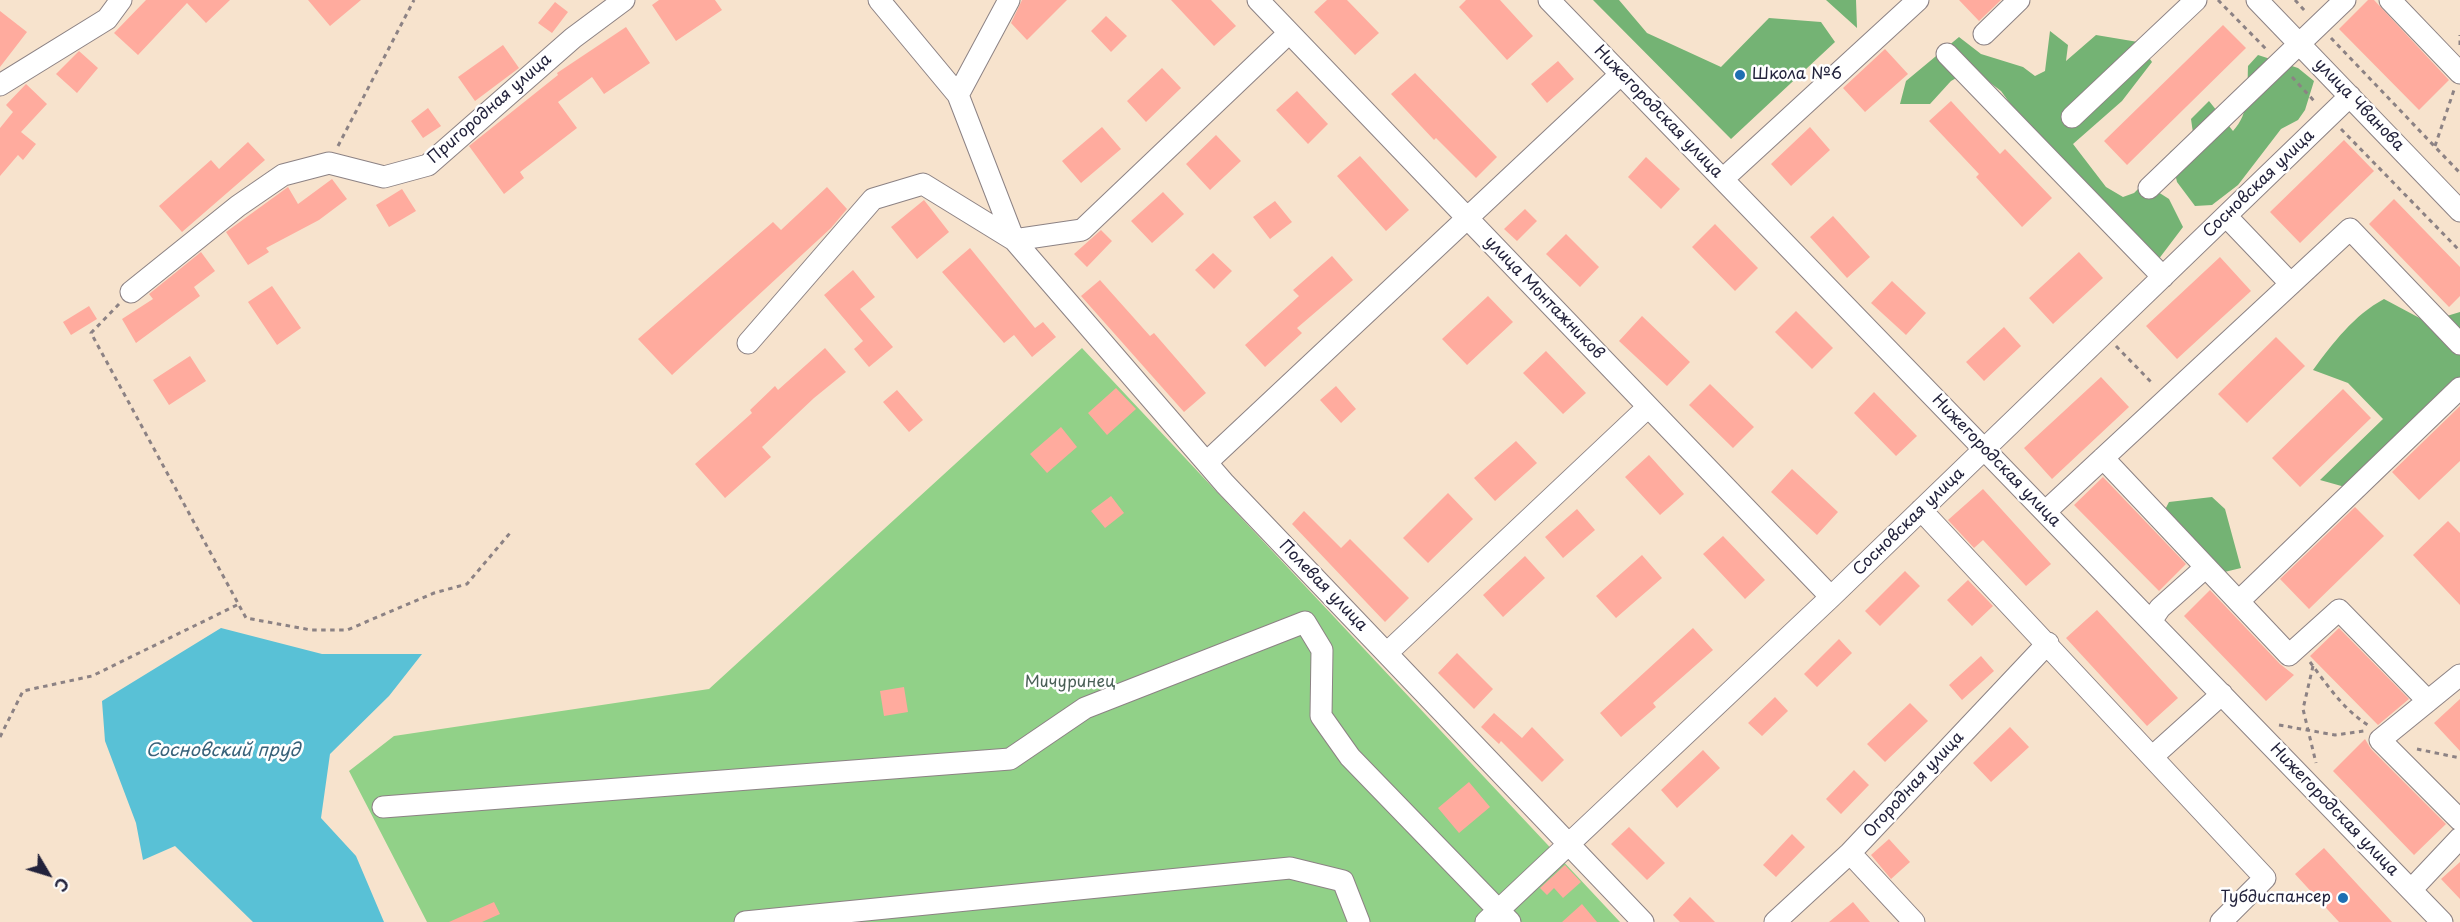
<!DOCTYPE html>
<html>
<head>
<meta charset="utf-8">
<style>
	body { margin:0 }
	#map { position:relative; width:2460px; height:922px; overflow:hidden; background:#f7e3cd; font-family:"Playpen Sans",sans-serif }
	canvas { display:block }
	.north { position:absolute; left:18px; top:844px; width:60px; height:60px; -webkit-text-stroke:4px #fff; paint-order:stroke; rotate:128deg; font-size:16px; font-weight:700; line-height:24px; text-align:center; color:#22223b }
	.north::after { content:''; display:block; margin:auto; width:21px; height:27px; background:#22223b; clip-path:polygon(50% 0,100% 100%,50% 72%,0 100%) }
</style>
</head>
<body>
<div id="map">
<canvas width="2460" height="922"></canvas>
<div class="north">С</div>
</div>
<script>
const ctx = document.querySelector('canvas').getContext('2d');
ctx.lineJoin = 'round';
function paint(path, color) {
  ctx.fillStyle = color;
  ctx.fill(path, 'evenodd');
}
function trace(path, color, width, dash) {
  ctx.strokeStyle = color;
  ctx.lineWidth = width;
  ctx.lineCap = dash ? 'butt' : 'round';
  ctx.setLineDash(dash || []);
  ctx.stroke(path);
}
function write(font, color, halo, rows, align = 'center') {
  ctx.font = font + ' "Playpen Sans",sans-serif';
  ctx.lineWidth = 5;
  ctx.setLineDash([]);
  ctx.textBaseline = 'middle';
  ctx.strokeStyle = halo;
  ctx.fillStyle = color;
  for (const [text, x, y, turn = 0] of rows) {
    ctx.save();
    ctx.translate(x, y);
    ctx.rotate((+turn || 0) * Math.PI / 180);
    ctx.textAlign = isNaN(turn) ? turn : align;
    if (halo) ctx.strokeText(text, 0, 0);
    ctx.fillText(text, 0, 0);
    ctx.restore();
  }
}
paint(new Path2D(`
	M1082 348 1620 922H427L349 771 394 736 709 689Z`), '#91d188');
paint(new Path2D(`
	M1593 0H1619L1647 33 1721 67 1769 18 1821 22 1835 42 1731 139Z
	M1826 0H1856L1857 28Z
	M2050 31 2068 45 2066 61 2096 35 2138 42 2152 62 2122 101 2073 144 2106 187 2123 197 2134 193 2144 183 2169 199 2183 227 2158 260 2028 128 2001 91 1972 69 1951 81 1930 104H1900L1906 81 1959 37 1981 54 2023 67 2035 76 2045 71Z
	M2258 55 2298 68 2314 81 2305 110 2298 120 2281 129 2238 185 2212 205 2195 206 2177 182 2170 152 2193 133 2191 119 2209 101 2233 131C2250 113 2247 90 2248 66Z
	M2384 299 2427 322 2460 312V377L2345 487 2320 480 2383 419 2348 383 2313 370C2333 343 2354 315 2384 299Z
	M2212 497 2225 509 2241 568 2204 577 2158 523 2169 502Z`), '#74b374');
paint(new Path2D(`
	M221 628 322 654H422L389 696 330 754 321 818 356 856 384 922H253L175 846 143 860 136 823 105 741 102 701Z`), '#59c1d6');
paint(new Path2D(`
	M146 0H230L206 23 187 3 138 55 114 33Z
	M308 0H361L330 26Z
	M659 0H715L722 10 676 41 652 5Z
	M1022 0H1067L1027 40 1011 23Z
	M1171 0H1211L1236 26 1214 46Z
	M1327 0H1347L1379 33 1355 55 1314 12Z
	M1466 0H1500L1533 36 1507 60 1459 7Z
	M1959 0H2001L1979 21Z
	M2368 0H2374L2449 80 2419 110 2339 29Z
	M555 2 568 12 552 33 538 23Z
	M0 11 27 32 0 67Z
	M1106 16 1127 36 1111 52 1091 31Z
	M2223 25 2246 48 2127 165 2104 141Z
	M626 27 650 63 604 94 592 77 558 102 577 128 520 172 524 178 504 194 469 146 558 75 557 73Z
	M503 45 519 68 475 101 458 77Z
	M1885 49 1908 74 1865 112 1843 88Z
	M79 51 98 68 77 93 56 74Z
	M1558 61 1574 79 1547 103 1531 84Z
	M1162 68 1181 88 1146 122 1127 101Z
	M1415 73 1497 157 1476 178 1436 138 1434 140 1391 94Z
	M26 84 47 104 21 132 36 144 23 160 18 155 0 176V128L13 112 6 105Z
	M1297 91 1328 124 1308 144 1276 110Z
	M1951 101 2000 154 2005 149 2052 198 2022 227 1976 177 1979 174 1929 121Z
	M428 108 441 126 423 138 411 121Z
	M1102 127 1121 149 1081 183 1062 161Z
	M1810 127 1830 150 1791 186 1771 164Z
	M1216 135 1241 161 1210 190 1186 164Z
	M2344 140 2374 171 2300 243 2270 212Z
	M248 142 265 160 182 232 159 206 211 160 219 169Z
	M1360 156 1409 210 1386 231 1337 176Z
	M1646 157 1680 189 1661 209 1628 177Z
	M332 179 347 199 319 220 266 248 269 252 248 265 226 232 288 187 298 204Z
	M827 187 847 209 831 228 672 375 638 339 773 222 781 230Z
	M402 189 416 211 389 227 376 205Z
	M1163 192 1184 214 1152 243 1131 221Z
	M2394 199 2460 267V296L2449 307 2369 224Z
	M924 200 949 232 917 259 891 227Z
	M1275 201 1292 222 1270 239 1253 217Z
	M1525 209 1537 221 1517 241 1504 229Z
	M1833 216 1870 257 1847 278 1810 237Z
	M1715 224 1758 268 1735 291 1692 247Z
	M1101 230 1112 241 1087 267 1074 254Z
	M1566 234 1599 267 1580 287 1546 254Z
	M970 248 1035 328 1043 322 1056 337 1032 357 1014 335 1004 343 942 272Z
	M201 252 215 271 194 287 200 296 136 343 122 319 153 299 149 294Z
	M2079 252 2103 278 2053 324 2029 298Z
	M1213 253 1232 271 1214 289 1195 270Z
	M1332 256 1353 280 1297 328 1302 333 1265 367 1245 345 1299 296 1293 290Z
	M2220 257 2251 291 2177 359 2146 326Z
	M853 270 875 297 860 309 893 347 869 367 854 349 863 341 824 295Z
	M1100 280 1150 336 1154 333 1206 393 1184 412 1081 296Z
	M1892 281 1926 313 1906 335 1871 303Z
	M272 286 301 328 277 345 248 302Z
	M1488 296 1513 322 1467 365 1442 339Z
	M89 306 97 319 71 335 63 322Z
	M1796 311 1833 348 1812 369 1775 332Z
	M1642 316 1690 362 1667 386 1619 341Z
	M2004 327 2021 346 1984 381 1966 362Z
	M2276 337 2305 366 2247 423 2218 394Z
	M825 348 846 372 814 398 762 447 771 457 725 498 695 464 752 413 750 410 775 386 778 390Z
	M1546 351 1586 393 1563 414 1523 373Z
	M190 356 206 381 169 405 153 380Z
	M2101 377 2129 407 2052 479 2024 448Z
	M1710 384 1754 427 1733 448 1689 405Z
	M1336 386 1356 409 1341 423 1320 400Z
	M1116 388 1136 409 1107 435 1088 413Z
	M2343 389 2371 418 2300 487 2272 458Z
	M897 390 923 420 909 432 883 402Z
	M1874 392 1917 436 1896 456 1854 413Z
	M2460 406V461L2419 500 2392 472Z
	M1061 427 1077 447 1047 473 1030 454Z
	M1516 441 1537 463 1495 501 1474 478Z
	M1649 455 1684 494 1660 515 1625 477Z
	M1792 469 1838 512 1817 535 1771 492Z
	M2103 477 2186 564 2159 591 2074 505Z
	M1983 489 2051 564 2026 586 1983 540 1974 548 1948 520Z
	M1448 493 1473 519 1428 563 1403 538Z
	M1111 496 1124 513 1105 528 1091 511Z
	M2355 507 2384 536 2309 609 2280 579Z
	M1577 509 1595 530 1563 558 1545 537Z
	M1304 511 1341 548 1350 539 1409 598 1385 622 1292 524Z
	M2448 521 2460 533V605L2413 555Z
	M1723 536 1765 580 1745 599 1703 554Z
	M1642 555 1662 578 1616 618 1596 596Z
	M1525 556 1545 578 1503 617 1483 595Z
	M1905 571 1920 586 1880 626 1865 611Z
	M1968 580 1993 606 1972 626 1947 600Z
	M2210 590 2280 664 2294 675 2266 701 2184 616Z
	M2097 610 2178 698 2147 726 2066 638Z
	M1693 628 1713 650 1653 703 1656 707 1621 737 1600 713Z
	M2339 628 2409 699 2378 725 2310 656Z
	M1839 639 1852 653 1817 687 1804 674Z
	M1457 653 1493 689 1474 709 1438 673Z
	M1981 656 1994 671 1962 700 1949 685Z
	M904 687 908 712 884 716 880 691Z
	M1775 697 1788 711 1762 736 1748 723Z
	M2460 699V751L2434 723Z
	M1910 703 1928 721 1885 762 1867 744Z
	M1494 713 1522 738 1532 727 1564 760 1542 782 1501 741 1499 744 1481 727Z
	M2010 727 2029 747 1991 782 1973 763Z
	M2365 739 2371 749 2446 824 2414 855 2333 771Z
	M1703 750 1720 768 1677 808 1661 790Z
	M1854 770 1869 785 1841 814 1826 799Z
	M1469 782 1490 807 1459 833 1438 808Z
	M1629 827 1665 863 1647 880 1611 844Z
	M1792 834 1805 847 1776 877 1763 865Z
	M1889 839 1910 862 1891 879 1871 855Z
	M2324 848 2392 922H2339L2295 874Z
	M2460 862V899L2441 879Z
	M1565 865 1581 882 1563 898 1554 888 1547 895 1540 888Z
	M1690 897 1715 922H1680L1673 915Z
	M494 902 500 914 482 922H449Z
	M1853 902 1870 922H1829Z
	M1582 904 1597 922H1562Z`), '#ffab9e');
const minor = new Path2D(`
	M879 0 958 95
	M1009 0 958 95 1014 240
	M1258 0 1831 597
	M1549 0 2442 922
	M2257 0 2460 211
	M2390 0 2460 73
	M1984 34 2019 0
	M1947 54 2163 277
	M0 85 107 19 121 0
	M2072 117 2196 0
	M1723 179 1918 0
	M2149 188 2345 0
	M2226 216 2291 284
	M1014 240 1082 230 1289 33
	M131 292 238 206 283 175 329 163 384 177 428 165 573 38 624 0
	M748 343 873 199 923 184 1014 240 1225 484 1643 922
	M2103 458 2289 655 2339 610 2428 701 2380 740 2460 820
	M1207 462 1621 74
	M1921 510 2265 878 2221 922
	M2045 512 2350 229 2460 344
	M2239 601 2460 388
	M2151 621 2160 608 2206 567
	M1387 653 1648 407
	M2428 701 2460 675
	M2152 757 2222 694
	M383 807 1010 759 1085 708 1305 622 1322 650 1321 716 1350 757 1510 922
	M1850 853 1914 922
	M2411 890 2460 838
	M745 922 1290 868 1343 881 1359 922
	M1486 922 1831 597 2350 96
	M1775 922 1850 853 2048 643`);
trace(minor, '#8c8284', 23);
trace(new Path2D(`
	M2218 0 2267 50
	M2295 0 2305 11
	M2331 38 2460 173
	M2460 45V35
	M2292 77 2316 103
	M2341 129 2460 251
	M338 146 414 0
	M2435 146 2454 90
	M119 304 91 333 246 618 311 630H347L434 593 467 584 510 533
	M2116 346 2153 384
	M2310 662C2327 685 2344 710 2368 725
	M2313 666 2303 709 2316 763
	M2279 725 2335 735 2364 731
	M0 737 23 691 92 676 239 604
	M2417 749 2460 758`), '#8c8284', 3, [4.5, 4.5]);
trace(minor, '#fff', 21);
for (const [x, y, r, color] of [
	[1740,75,6,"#1f6fb2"],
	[2343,898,6,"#1f6fb2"]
]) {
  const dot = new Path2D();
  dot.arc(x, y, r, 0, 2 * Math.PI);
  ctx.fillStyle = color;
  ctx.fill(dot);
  trace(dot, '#fff', 2);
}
write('16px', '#22223b', '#fff', [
	["Школа №6",1752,75],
	["Тубдиспансер",2331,898,"right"]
], 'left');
write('16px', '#22223b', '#fff', [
	["улица Чванова",2359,105,46],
	["Пригородная улица",490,109,-41],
	["Нижегородская улица",1658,112,46],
	["Сосновская улица",2259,184,-44],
	["улица Монтажников",1544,298,46],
	["Нижегородская улица",1996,461,46],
	["Сосновская улица",1909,522,-44],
	["Полевая улица",1323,586,46],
	["Огородная улица",1914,785,-47],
	["Нижегородская улица",2334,810,46]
]);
write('16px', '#495f56', '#fff', [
	["Мичуринец",1070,683]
]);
write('italic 18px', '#386279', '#fff', [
	["Сосновский пруд",223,751]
]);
</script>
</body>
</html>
